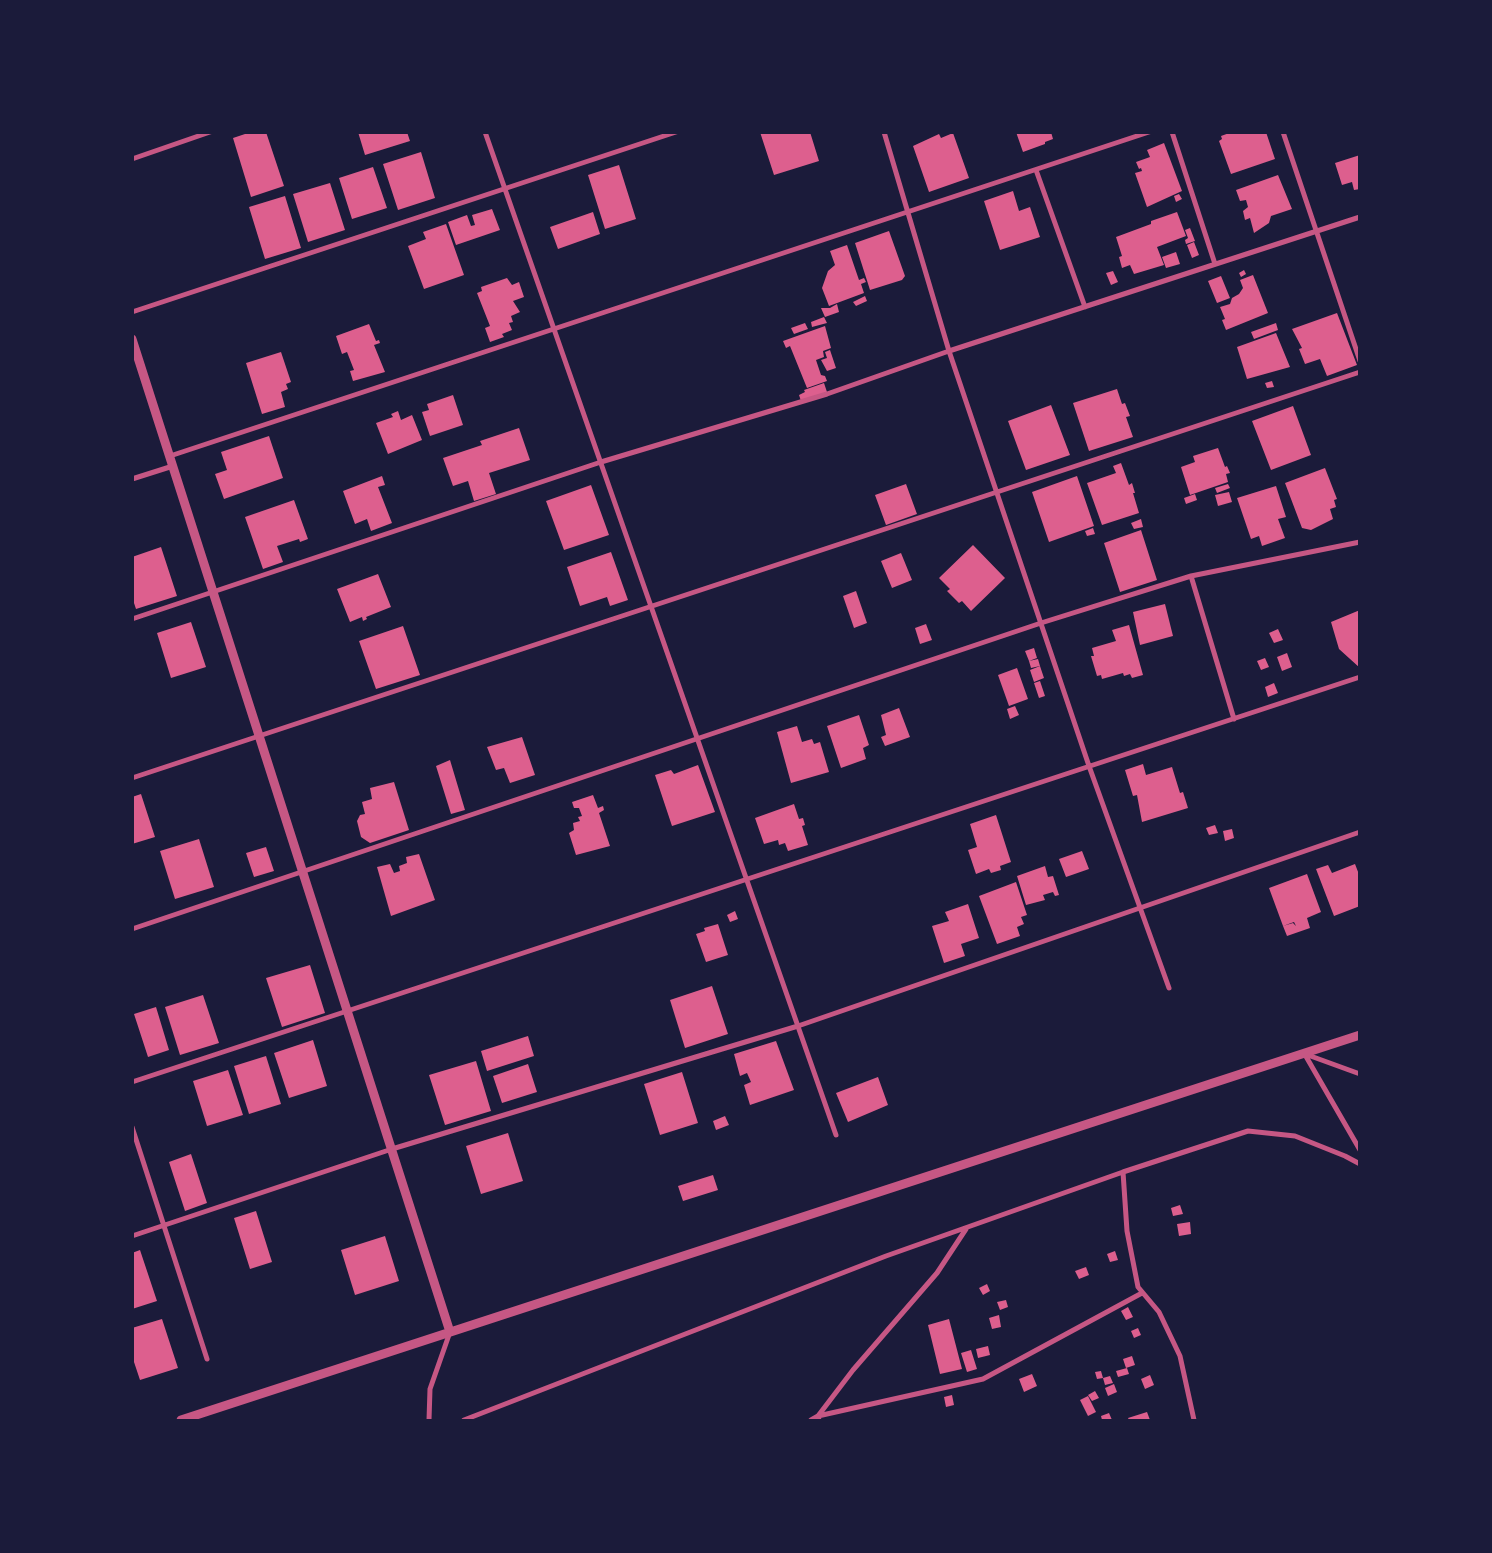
<!DOCTYPE html>
<html>
<head>
<meta charset="utf-8">
<style>
	body { margin:0 }
	#map { position:relative; width:1492px; height:1553px; overflow:hidden; background:#1b1b3a; font-family:"DM Sans",sans-serif }
	canvas { display:block }
	.frame { position:absolute; inset:0; border:134px solid #1b1b3a; pointer-events:none }
</style>
</head>
<body>
<div id="map">
<canvas width="1492" height="1553"></canvas>
<div class="frame"></div>
</div>
<script>
const ctx = document.querySelector('canvas').getContext('2d');
ctx.lineJoin = 'round';
function paint(path, color) {
  ctx.fillStyle = color;
  ctx.fill(path, 'evenodd');
}
function trace(path, color, width, dash) {
  ctx.strokeStyle = color;
  ctx.lineWidth = width;
  ctx.lineCap = dash ? 'butt' : 'round';
  ctx.setLineDash(dash || []);
  ctx.stroke(path);
}
paint(new Path2D(`
	M251 132H266L284 186 251 197 233 138Z
	M358 132H407L410 141 365 155Z
	M760 132H810L819 161 774 175Z
	M1016 132H1051L1053 139 1045 142V144L1023 152Z
	M1232 132H1266L1275 159 1231 174 1219 141 1222 139 1221 136Z
	M953 133 969 178 929 192 913 146 939 134 941 138Z
	M1164 143 1182 191 1147 207 1135 173 1142 171 1141 168 1139 169 1136 162 1150 157 1147 150Z
	M421 152 435 198 398 210 383 164Z
	M1360 155V189L1354 190 1352 182 1342 185 1335 163Z
	M619 165 636 219 605 229 588 175Z
	M373 167 387 208 352 219 339 178Z
	M1278 175 1292 209 1271 216 1269 223 1254 233 1250 218 1245 220 1243 211 1248 207 1246 200 1240 201 1236 190Z
	M330 183 345 230 308 242 293 194Z
	M1013 191 1019 211 1030 207 1040 237 1000 250 984 201Z
	M1179 194 1182 199 1176 202 1174 196Z
	M285 196 301 248 265 259 249 207Z
	M492 209 500 230 456 245 448 222 467 215 471 226 475 225 472 215Z
	M593 212 600 234 558 249 550 227Z
	M1177 212 1186 236 1157 247 1164 265 1134 274 1130 265 1122 268 1119 257 1122 256 1116 237 1151 224V221Z
	M446 224 464 275 424 289 408 246 426 239 423 232Z
	M1190 228 1195 241 1186 244 1185 240 1188 238 1185 230Z
	M889 231 905 276 902 280 870 290 855 243Z
	M1194 242 1199 255 1192 258 1187 245Z
	M847 245 859 280 864 278 866 282 861 284 864 293 829 306 822 288 828 271 835 265 830 251Z
	M1176 252 1180 264 1166 268 1162 257Z
	M1244 270 1246 274 1241 277 1239 273Z
	M1113 271 1118 282 1111 285 1106 273Z
	M1253 275 1268 313 1226 330 1222 320 1225 319 1220 307 1230 304 1232 298 1239 294 1243 288 1240 280Z
	M1221 276 1230 298 1217 303 1208 281Z
	M507 278 512 285 519 282 524 297 513 301 520 312 511 316 513 322 509 323 512 330 502 334 504 337 490 342 485 328 490 326 477 293 482 291 481 287Z
	M865 296 867 301 856 306 853 302Z
	M837 304 839 312 825 317 821 308H830Z
	M1337 313 1357 365 1327 376 1320 359 1305 364 1299 349 1302 348 1292 329Z
	M824 317 827 323 812 327 811 322Z
	M805 323 808 329 794 334 791 328Z
	M1276 323 1278 330 1254 339 1251 332Z
	M369 324 376 341 379 340 380 343 374 345 385 372 353 381 350 371 354 370 347 352 342 354 336 336Z
	M825 326 831 348 823 351 824 357 816 360 821 375 825 376 827 381 807 388 790 346 786 348 783 341Z
	M1276 333 1290 367 1247 379 1237 347Z
	M830 350 836 368 827 371 821 360 827 358 825 352Z
	M281 352 291 382 286 384 288 389 281 392 285 407 262 414 246 363Z
	M1272 381 1274 387 1267 388 1265 383Z
	M824 383 827 392 801 401 799 395 805 392 804 390Z
	M1117 389 1122 404 1125 403 1130 416 1126 417 1133 437 1089 451 1073 403Z
	M453 395 463 425 430 436 422 412 429 410 427 404Z
	M1051 405 1070 455 1026 470 1008 421Z
	M1293 406 1311 455 1271 470 1252 421Z
	M398 411 401 420 412 415 422 440 388 454 376 423 393 417 391 414Z
	M519 428 530 460 489 473 496 494 474 501 468 481 453 486 443 458 482 445 480 441Z
	M269 436 283 478 224 499 215 474 227 470 221 452Z
	M1218 448 1225 467 1227 466 1230 473 1226 474 1228 482 1190 495 1181 467 1195 462 1193 456Z
	M1121 463 1129 485 1132 483 1135 493H1133L1139 513 1102 525 1087 483 1116 473 1113 466Z
	M1325 468 1337 499 1334 500 1336 507 1330 509 1333 519 1311 530 1302 528 1285 483Z
	M382 476 385 485 378 487 392 523 371 531 367 519 355 524 343 491Z
	M1077 476 1094 526 1049 542 1032 492Z
	M906 484 917 514 886 525 875 495Z
	M1228 484 1230 488 1217 493 1215 488Z
	M591 485 609 535 564 550 546 501Z
	M1276 486 1286 517 1278 519 1285 538 1262 546 1259 536 1251 539 1237 498Z
	M1229 492 1232 502 1218 506 1215 495Z
	M1195 494 1197 500 1186 504 1184 498Z
	M294 500 308 539 300 542 299 539 277 546 283 562 263 569 245 517Z
	M1141 519 1143 527 1134 529 1131 523Z
	M1093 528 1095 534 1087 536 1085 531Z
	M1141 530 1157 580 1120 592 1104 543Z
	M973 545 1005 578 971 611 962 601 959 603 947 591 950 589 939 578Z
	M161 547 177 596 136 609 132 597V557Z
	M611 552 628 600 610 606 607 597 580 606 567 567Z
	M901 553 912 580 892 588 881 561Z
	M378 574 391 607 366 617 367 619 363 621 362 617 350 622 337 589Z
	M856 591 867 623 854 628 843 596Z
	M1165 604 1173 636 1140 645 1133 612Z
	M1360 610V668L1339 649 1331 622Z
	M191 622 206 667 171 678 157 633Z
	M926 624 932 640 920 644 915 628Z
	M1129 625 1143 675 1132 678 1130 674 1124 676 1123 673 1102 679 1101 675 1097 676 1091 656H1094L1092 648 1116 641 1112 630Z
	M403 626 420 675 376 689 359 641Z
	M1278 629 1283 640 1274 643 1269 633Z
	M1034 648 1037 658 1029 661 1025 651Z
	M1287 653 1292 667 1282 671 1277 657Z
	M1265 658 1269 667 1261 670 1257 661Z
	M1038 659 1040 666 1031 668 1029 661Z
	M1040 666 1044 678 1034 682 1030 670Z
	M1017 668 1028 699 1009 706 998 675Z
	M1040 681 1045 696 1039 698 1034 683Z
	M1274 683 1278 693 1268 697 1265 687Z
	M1015 706 1019 715 1010 719 1007 709Z
	M899 708 910 737 885 746 881 737 886 735 881 715Z
	M859 715 869 745 863 748 866 759 841 768 827 726Z
	M797 726 802 742 812 739 814 744 820 742 829 772 791 783 777 732Z
	M522 737 535 775 510 783 504 768 496 770 487 747Z
	M450 760 465 810 451 814 436 766Z
	M1143 764 1146 775 1172 767 1180 793 1183 792 1188 808 1142 822 1137 795 1133 796 1125 770Z
	M698 765 715 812 672 826 655 775 671 770 674 774Z
	M394 782 409 830 370 843 361 837 357 821 360 815 365 814 362 802 372 799 370 788Z
	M141 794 155 837 132 844V797Z
	M593 795 598 808 603 806 604 810 599 813 610 846 576 855 569 833 574 830 573 823 580 821 578 817 582 816 579 808H574L572 802Z
	M794 804 799 819 803 818 805 825 802 826 808 845 788 851 785 843 779 845 778 840 764 844 755 818Z
	M996 815 1011 862 1000 866 1001 870 991 873 989 869 976 874 968 850 977 847 970 824Z
	M1215 825 1218 833 1209 835 1206 828Z
	M1232 829 1234 838 1225 841 1223 831Z
	M199 839 214 887 175 899 160 851Z
	M266 847 274 871 254 877 246 853Z
	M1082 851 1089 869 1066 877 1059 859Z
	M419 854 435 900 391 916 377 867 390 864 394 873 400 871 399 866 407 863 406 857Z
	M1355 864 1360 877V906L1334 916 1316 869 1328 865 1332 873Z
	M1045 866 1048 877 1053 876 1059 895 1055 896 1053 892 1043 895 1045 900 1026 905 1017 876Z
	M1307 874 1321 912 1307 918 1310 928 1287 936 1283 926 1293 923 1296 926 1294 922 1283 926 1269 888Z
	M1016 882 1027 915 1021 917 1024 924 1017 927 1020 936 997 944 979 896Z
	M968 904 979 938 961 944 965 956 944 963 932 926 949 921 945 912Z
	M735 911 738 919 730 922 727 915Z
	M718 924 728 955 706 962 696 934 705 931 704 928Z
	M310 965 325 1013 282 1027 266 978Z
	M712 986 728 1034 685 1048 670 1000Z
	M203 995 219 1043 180 1055 165 1007Z
	M156 1007 169 1050 148 1057 134 1014Z
	M528 1036 534 1056 487 1071 481 1051Z
	M313 1040 327 1086 289 1098 274 1053Z
	M776 1041 794 1090 750 1105 744 1085 751 1082 747 1073 740 1076 734 1054Z
	M266 1056 281 1104 249 1114 234 1066Z
	M476 1061 491 1111 445 1125 429 1075Z
	M528 1064 537 1092 502 1103 493 1076Z
	M228 1070 243 1115 207 1126 193 1081Z
	M682 1072 698 1123 660 1135 644 1084Z
	M878 1077 888 1105 848 1122 836 1093Z
	M725 1116 729 1125 716 1130 713 1121Z
	M508 1133 523 1181 481 1194 466 1146Z
	M191 1154 207 1203 185 1211 169 1162Z
	M713 1175 718 1190 683 1201 678 1186Z
	M1180 1205 1183 1214 1173 1216 1171 1208Z
	M256 1211 272 1262 250 1269 234 1218Z
	M1190 1222 1191 1234 1179 1236 1177 1224Z
	M385 1236 399 1281 355 1295 341 1250Z
	M140 1250 157 1301 132 1309V1253Z
	M1115 1251 1118 1260 1110 1262 1107 1254Z
	M1086 1267 1089 1275 1079 1279 1075 1271Z
	M987 1284 990 1291 983 1295 979 1288Z
	M1006 1300 1008 1307 1000 1310 997 1302Z
	M1128 1307 1133 1317 1126 1320 1121 1311Z
	M999 1315 1001 1327 992 1329 989 1318Z
	M162 1319 178 1368 140 1380 132 1356V1328Z
	M949 1319 962 1369 940 1374 928 1325Z
	M1138 1328 1141 1335 1134 1338 1131 1331Z
	M988 1346 990 1355 978 1358 976 1349Z
	M971 1350 977 1369 967 1372 961 1353Z
	M1132 1356 1135 1365 1126 1368 1123 1359Z
	M1127 1368 1129 1374 1118 1377 1116 1371Z
	M1101 1371 1103 1378 1097 1379 1095 1372Z
	M1032 1374 1037 1386 1024 1392 1019 1379Z
	M1150 1375 1154 1385 1145 1389 1141 1379Z
	M1110 1376 1113 1383 1105 1385 1103 1378Z
	M1114 1384 1117 1392 1108 1396 1105 1388Z
	M1095 1391 1099 1398 1092 1401 1088 1395Z
	M952 1395 954 1405 946 1407 944 1397Z
	M1088 1396 1096 1412 1088 1416 1080 1400Z
	M1147 1412 1150 1420H1129L1128 1418Z
	M1109 1413 1112 1420H1102L1101 1416Z`), '#dd5f8e');
trace(new Path2D(`
	M485 132 836 1135
	M884 132 949 351 1089 766 1169 988
	M1172 132 1215 264
	M1283 132 1360 361
	M132 159 210 132
	M1036 170 1085 307
	M132 312 676 132
	M170 456 1149 132
	M132 479 173 466
	M1191 576 1234 719
	M132 619 601 462 827 394 949 351 1360 217
	M132 778 1360 372
	M132 929 1041 623 1191 576 1360 542
	M1304 1053 1360 1150
	M1305 1054 1360 1074
	M132 1082 1360 677
	M132 1127 207 1359
	M1123 1172 1127 1231 1138 1287 1159 1312 1180 1356 1194 1420
	M132 1236 392 1149 798 1026 1360 832
	M429 1420 430 1389 450 1332
	M464 1420 886 1256 1123 1172 1248 1131 1295 1136 1345 1156 1360 1164
	M811 1420 818 1416 853 1370 937 1273 966 1229
	M819 1420 818 1416 983 1379 1142 1293`), '#c65784', 5);
trace(new Path2D(`
	M132 339 450 1332
	M181 1420 1360 1035`), '#c65784', 9);
</script>
</body>
</html>
